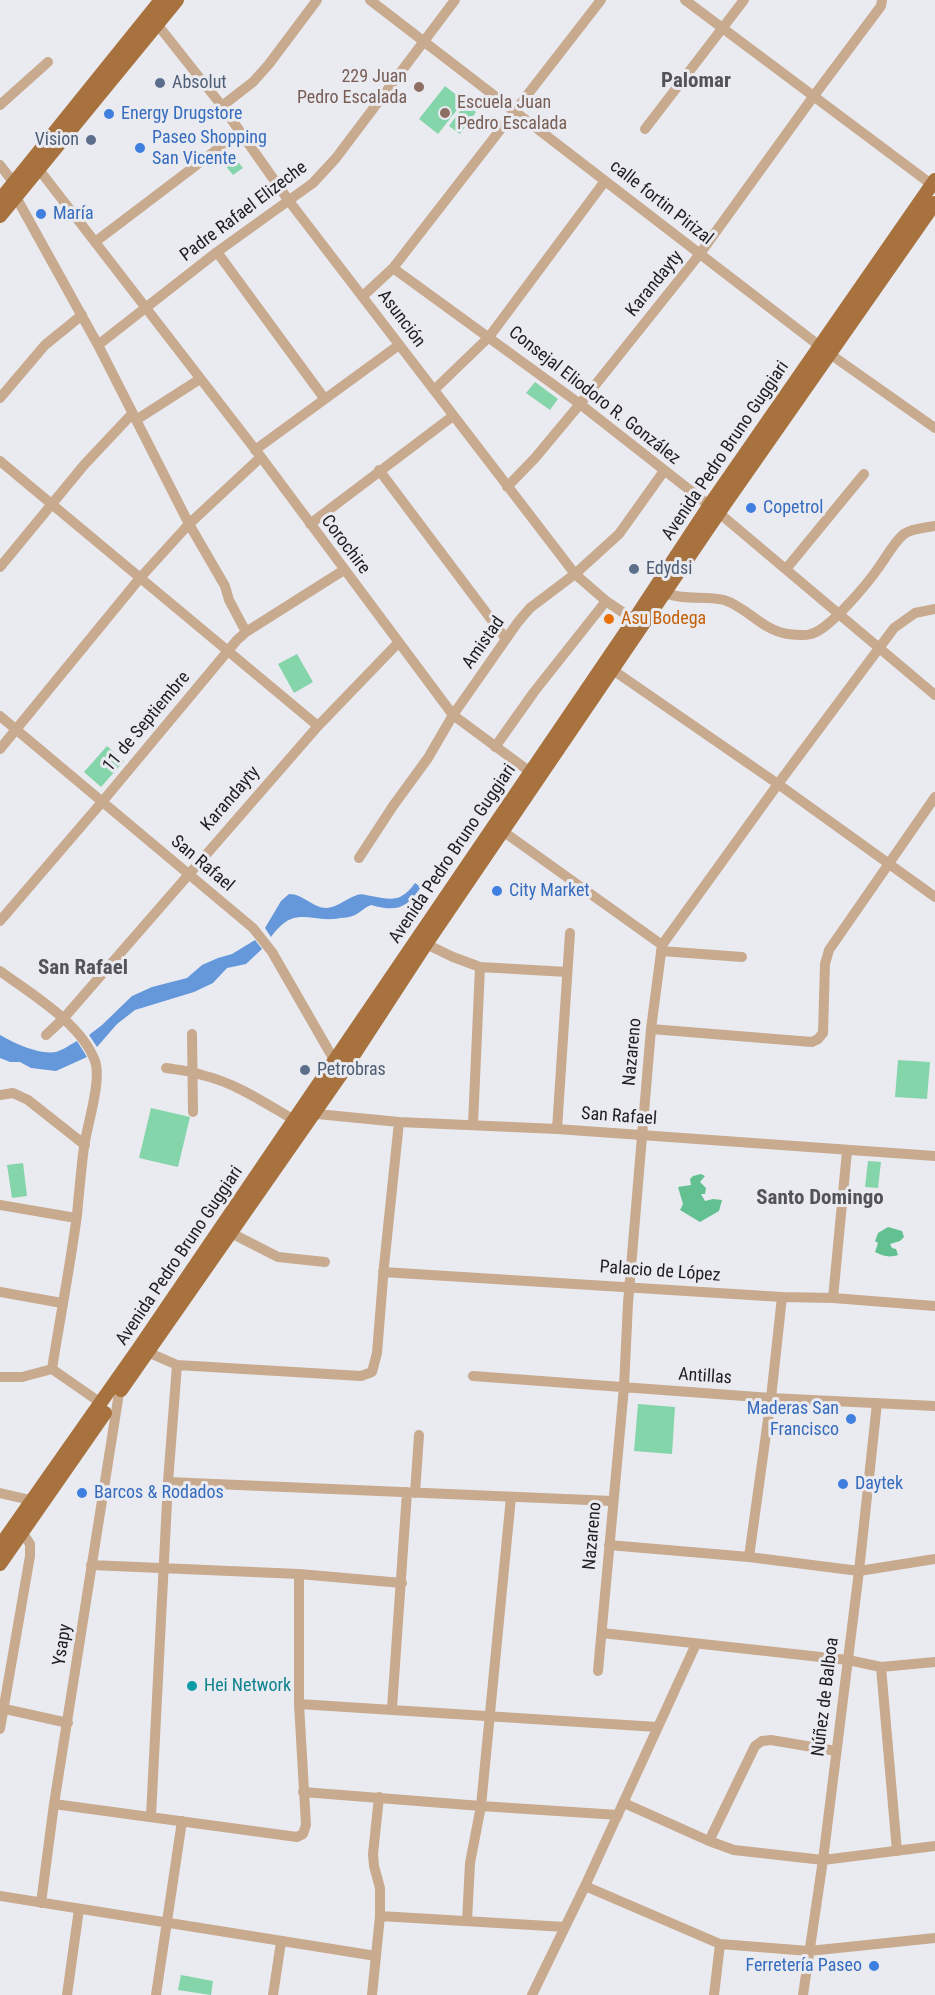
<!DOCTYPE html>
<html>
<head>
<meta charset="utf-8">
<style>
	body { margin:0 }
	canvas { display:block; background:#eaeaf1 }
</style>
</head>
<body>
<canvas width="935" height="1995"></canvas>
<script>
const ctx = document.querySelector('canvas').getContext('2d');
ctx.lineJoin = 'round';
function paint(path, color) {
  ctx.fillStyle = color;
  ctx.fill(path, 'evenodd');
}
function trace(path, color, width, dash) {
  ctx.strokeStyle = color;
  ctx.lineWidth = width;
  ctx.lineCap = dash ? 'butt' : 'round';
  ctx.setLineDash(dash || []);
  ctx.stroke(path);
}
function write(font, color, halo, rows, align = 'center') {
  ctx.font = font + ' "Roboto Condensed",sans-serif';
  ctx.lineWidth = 6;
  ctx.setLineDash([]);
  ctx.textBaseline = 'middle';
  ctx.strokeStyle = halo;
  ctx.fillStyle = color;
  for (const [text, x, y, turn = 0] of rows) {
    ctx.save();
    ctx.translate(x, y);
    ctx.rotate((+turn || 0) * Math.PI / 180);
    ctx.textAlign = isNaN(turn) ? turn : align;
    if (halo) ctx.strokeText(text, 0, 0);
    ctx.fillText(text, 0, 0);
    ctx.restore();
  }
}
paint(new Path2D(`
	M445 86 464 101 438 134 419 119Z
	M465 104 476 112 460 134 449 126Z
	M230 152 243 168 233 175 221 160Z
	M535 382 558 399 550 410 526 393Z
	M297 654 313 682 294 693 278 664Z
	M107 746 124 761 101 787 84 772Z
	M898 1060 930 1062 927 1099 895 1097Z
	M151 1108 190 1117 178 1167 139 1158Z
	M868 1161 881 1162 878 1188 865 1187Z
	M23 1163 27 1196 12 1198 7 1165Z
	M638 1404 675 1407 672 1454 634 1451Z
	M181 1975 213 1981 211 1995 178 1990Z`), '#85d5aa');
paint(new Path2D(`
	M701 1174 705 1176 700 1182 706 1188 705 1194H701L705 1201 713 1199 722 1200 719 1211 700 1222 680 1210 683 1204 678 1187 691 1185 690 1179 693 1176Z
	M888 1227 902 1231 904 1237 900 1241 890 1244 892 1248 896 1249 898 1255C889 1258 883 1256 875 1252L878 1243 875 1241 878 1233Z`), '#63c091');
paint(new Path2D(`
	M415 883 421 887C406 909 397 912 371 905 365 907 361 912 355 915 351 917 345 918 341 918 309 924 296 903 271 937L265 928 281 901 289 894C304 894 312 908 327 908 338 907 347 898 357 895 362 893 366 895 371 896 393 900 401 902 415 883Z
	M255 940 262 949 246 964 227 968 213 983 194 992 135 1010 117 1024 97 1047 89 1035 102 1025 132 996 152 987 187 978 202 965 218 958 232 954Z
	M0 1035C14 1043 39 1055 56 1052 63 1050 71 1044 77 1041L87 1057 56 1071 31 1068 20 1062H10L0 1058Z`), '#6598db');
trace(new Path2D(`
	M370 0 830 354 935 428
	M685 0 935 187
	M153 19 222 106 289 201 575 574 606 601 640 624
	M0 105 48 62
	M222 106 253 82 269 64 317 0
	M645 129 744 0
	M34 163 261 457 453 715 537 777
	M0 165 14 183 16 197 98 345 189 524 225 586 229 600 246 632
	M95 242 240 132
	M217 252 324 398
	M393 268 580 404 719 513 935 695
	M363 296 393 268 601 0
	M98 345 217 252 313 183 336 158 455 0
	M434 390 489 337 605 181
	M0 398 45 345 82 315
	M136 420 200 379
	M255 450 399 345
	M0 461 318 726
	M379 470 506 639
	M507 487 535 458 580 404 699 255 813 97 881 6 882 0
	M310 524 453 416
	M0 567 84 465 132 414
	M786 569 864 474
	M665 593C685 601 704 595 724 600 747 607 763 631 788 634 795 635 804 636 811 634 829 630 868 583 879 567 887 556 894 542 904 534 913 528 925 528 935 526
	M607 666 778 784 935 897
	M0 716 253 928 272 952 337 1065
	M495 747 534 692 606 601
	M0 749 140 578 189 524 261 457
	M497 827 662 945
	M359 858 393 806 428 758 453 715 518 622 530 608 575 574 619 534 664 471
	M0 921 102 802 237 640 246 632 344 570
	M426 944 453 957 480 967 567 972
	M661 951 742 957
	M0 971C31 994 81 1023 95 1061 102 1081 87 1125 84 1147 81 1170 79 1193 77 1215 70 1267 60 1318 52 1369
	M651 1029 812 1042 818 1039 823 1033 825 964 829 950 935 797
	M192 1034 193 1112
	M46 1035 63 1019 318 726 398 643
	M166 1068C178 1070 191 1071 202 1075 236 1083 265 1103 294 1120
	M0 1095 13 1093 28 1100 85 1145
	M307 1113 399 1122 557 1129 935 1156
	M473 1124 480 967
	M557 1129 570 933
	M0 1205 76 1218
	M231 1233 278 1257 325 1262
	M383 1272 782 1297 833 1298 935 1306
	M0 1292 62 1303
	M833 1298 847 1151
	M143 1350 177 1365 361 1376 372 1372 377 1353 384 1266 399 1122
	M473 1376 771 1398 935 1406
	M0 1377H22L52 1369 101 1403
	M168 1482 612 1501
	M0 1493 39 1502
	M415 1493 419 1435
	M609 1545 749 1557 859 1571 935 1559
	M749 1557 771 1398 782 1297
	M91 1565 299 1574 402 1583
	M602 1633 848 1660 881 1667 935 1662
	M881 1667 897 1851
	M598 1671 624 1387 628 1303 651 1029 662 945 778 784 894 628 915 613 935 609
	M299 1704 657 1727
	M0 1708 68 1723
	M392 1708 407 1492
	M0 1729 30 1556V1544L22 1532
	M303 1792 481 1806 618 1815
	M624 1803 709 1841 734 1850 823 1860 935 1846
	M54 1804 297 1837 303 1834 306 1825 299 1704V1574
	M151 1816 168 1482 177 1365
	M709 1841 755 1746 762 1741 771 1740 836 1751
	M585 1886 720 1944 809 1951 935 1938
	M0 1896 376 1956
	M41 1903 54 1804 119 1393
	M380 1916 565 1927
	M467 1921 470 1863 481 1806 511 1497
	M67 1995 79 1909
	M156 1995 182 1821
	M273 1995 281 1942
	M372 1995 380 1916V1888L374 1866 373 1854 379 1797
	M532 1995 585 1886 696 1644
	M714 1995 720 1944
	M803 1995 823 1860 859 1571 877 1403`), '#c8aa8f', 10);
trace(new Path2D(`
	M0 200 161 0
	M0 216 177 0
	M121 1390 342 1073 426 944 724 505 935 203
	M0 1546 139 1348 634 620 709 506 935 180
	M0 1564 105 1413`), '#a7723d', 14);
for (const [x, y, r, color] of [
	[160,83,6,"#5c6f8a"],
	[419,87,6,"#8d6e63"],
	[445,113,6,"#8d6e63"],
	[109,114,6,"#3f7fe0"],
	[91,140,6,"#5c6f8a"],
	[140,148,6,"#3f7fe0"],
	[41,214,6,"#3f7fe0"],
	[751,508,6,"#3f7fe0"],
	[634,569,6,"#5c6f8a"],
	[609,619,6,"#e8710a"],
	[497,891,6,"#3f7fe0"],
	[305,1070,6,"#5c6f8a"],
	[851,1419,6,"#3f7fe0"],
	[843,1484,6,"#3f7fe0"],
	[82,1493,6,"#3f7fe0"],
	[192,1686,6,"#0f9aa8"],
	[874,1966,6,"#3f7fe0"]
]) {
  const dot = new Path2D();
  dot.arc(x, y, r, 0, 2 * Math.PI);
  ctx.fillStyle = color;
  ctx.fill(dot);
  trace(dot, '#eaeaf1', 2);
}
write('18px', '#785e54', '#eaeaf1', [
	["229 Juan",407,77],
	["Pedro Escalada",407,98],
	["Escuela Juan",457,103,"left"],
	["Pedro Escalada",457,124,"left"]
], 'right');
write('18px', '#4e5e75', '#eaeaf1', [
	["Absolut",172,83],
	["Vision",79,140,"right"],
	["Edydsi",646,569],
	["Petrobras",317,1070]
], 'left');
write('18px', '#366cbe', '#eaeaf1', [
	["Energy Drugstore",121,114],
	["Paseo Shopping",152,138],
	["San Vicente",152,159],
	["María",53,214],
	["Copetrol",763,508],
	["City Market",509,891],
	["Maderas San",839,1409,"right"],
	["Francisco",839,1430,"right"],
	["Daytek",855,1484],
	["Barcos & Rodados",94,1493],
	["Ferretería Paseo",862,1966,"right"]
], 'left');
write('18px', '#1f1f21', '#eaeaf1', [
	["calle fortin Pirizal",661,203,38],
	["Padre Rafael Elizeche",244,212,-37],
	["Karandayty",655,284,-51],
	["Asunción",401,319,53],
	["Consejal Eliodoro R. González",594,396,38],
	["Avenida Pedro Bruno Guggiari",726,451,-56],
	["Corochire",345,545,53],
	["Amistad",484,643,-55],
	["11 de Septiembre",147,722,-50],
	["Karandayty",231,799,-49],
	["Avenida Pedro Bruno Guggiari",453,854,-56],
	["San Rafael",202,864,40],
	["Nazareno",633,1052,-85],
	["San Rafael",619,1117,4],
	["Avenida Pedro Bruno Guggiari",180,1256,-56],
	["Palacio de López",660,1272,4],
	["Antillas",705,1377,4],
	["Nazareno",593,1536,-85],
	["Ysapy",63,1645,-81],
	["Núñez de Balboa",826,1697,-83]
]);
write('18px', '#c56008', '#eaeaf1', [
	["Asu Bodega",621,619]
], 'left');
write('18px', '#0d838f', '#eaeaf1', [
	["Hei Network",204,1686]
], 'left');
write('bold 21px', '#535359', '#eaeaf1', [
	["Palomar",696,82],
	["San Rafael",83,969],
	["Santo Domingo",820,1199]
]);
</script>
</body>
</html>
